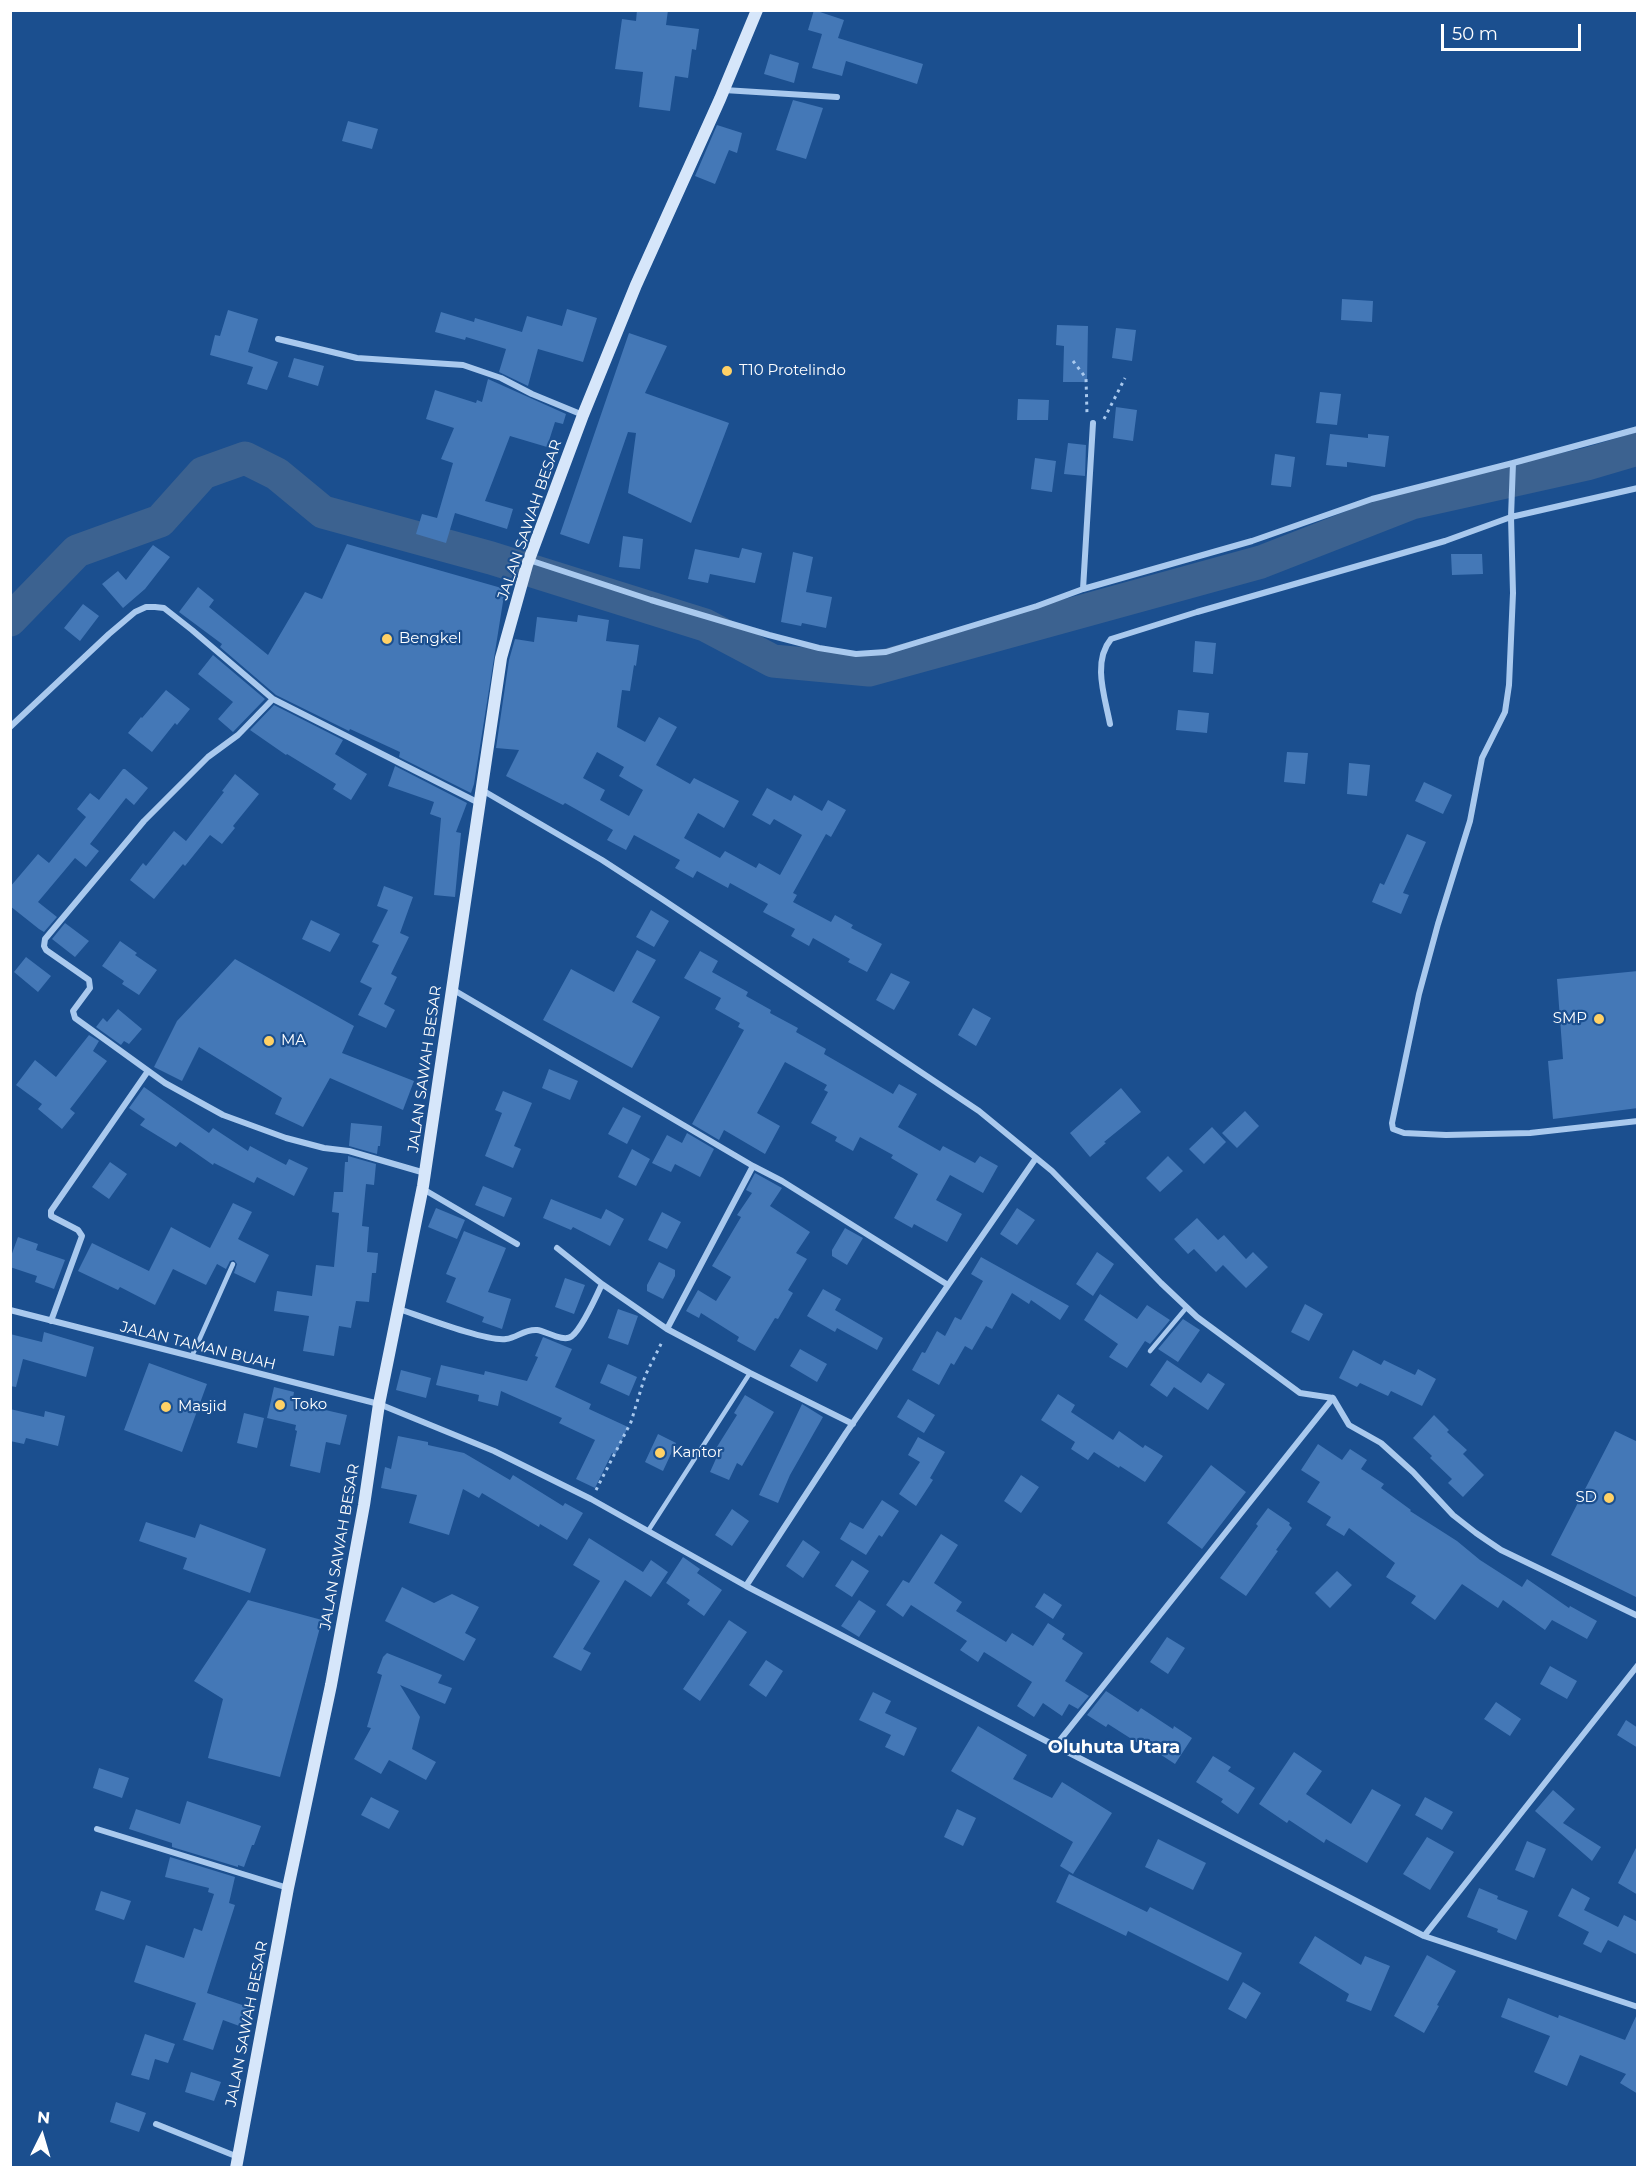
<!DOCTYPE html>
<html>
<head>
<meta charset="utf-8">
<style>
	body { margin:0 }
	#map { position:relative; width:1648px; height:2178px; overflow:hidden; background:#1b4f8f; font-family:Montserrat,sans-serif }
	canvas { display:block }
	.frame { position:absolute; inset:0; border:12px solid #fff; pointer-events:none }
	.north { position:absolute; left:12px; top:2106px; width:60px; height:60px; -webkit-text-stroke:4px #1b4f8f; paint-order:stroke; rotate:5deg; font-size:16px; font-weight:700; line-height:24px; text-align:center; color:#fff }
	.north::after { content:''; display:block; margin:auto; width:21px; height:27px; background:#fff; clip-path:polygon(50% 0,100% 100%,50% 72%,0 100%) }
	.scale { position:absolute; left:1441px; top:24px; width:140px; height:27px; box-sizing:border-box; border:3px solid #fff; border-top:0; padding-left:8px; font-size:18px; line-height:21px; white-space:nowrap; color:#fff; -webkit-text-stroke:4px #1b4f8f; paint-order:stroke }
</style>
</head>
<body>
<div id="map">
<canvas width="1648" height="2178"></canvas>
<div class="frame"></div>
<div class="north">N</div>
<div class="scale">50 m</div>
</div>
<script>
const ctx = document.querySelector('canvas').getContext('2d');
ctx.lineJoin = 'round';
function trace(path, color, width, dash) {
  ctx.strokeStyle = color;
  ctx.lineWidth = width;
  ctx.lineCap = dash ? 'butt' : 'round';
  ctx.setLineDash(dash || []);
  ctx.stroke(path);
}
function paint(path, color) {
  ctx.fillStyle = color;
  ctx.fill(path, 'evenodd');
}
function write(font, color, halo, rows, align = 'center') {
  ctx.font = font + ' Montserrat,sans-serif';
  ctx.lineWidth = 4.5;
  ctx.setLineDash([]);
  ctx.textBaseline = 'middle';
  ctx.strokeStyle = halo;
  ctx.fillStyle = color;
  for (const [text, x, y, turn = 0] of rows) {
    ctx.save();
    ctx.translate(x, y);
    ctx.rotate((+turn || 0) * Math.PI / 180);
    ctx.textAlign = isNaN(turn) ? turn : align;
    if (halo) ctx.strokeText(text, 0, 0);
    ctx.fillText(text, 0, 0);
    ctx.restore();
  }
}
trace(new Path2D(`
	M10 620 77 551 160 521 203 473 245 458 277 474 323 512 491 558 705 625 773 661 869 670 1261 562 1412 503 1587 464 1638 449`), '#3c6290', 33);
paint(new Path2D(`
	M637 10H668L666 25 699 29 696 50 692 49 688 78 675 76 670 111 639 107 643 72 615 69 622 19 636 21Z
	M814 10 844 20 838 38 923 64 917 84 846 61 842 76 812 68 822 34 808 30Z
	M770 54 799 63 794 83 764 74Z
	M793 100 823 108 806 159 776 150Z
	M348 121 378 129 372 149 342 141Z
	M717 125 742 133 737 153 729 150 715 184 695 176Z
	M1342 299 1373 301 1372 322 1341 320Z
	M567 309 597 318 583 362 538 349 528 386 499 372 506 349 466 337 465 340 435 332 441 312 474 322 475 318 522 332 527 316 562 326Z
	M228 310 258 319 248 352 278 362 267 390 247 384 253 367 210 355 215 335 220 336Z
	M1057 325 1088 326 1087 382H1063L1064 346 1056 345Z
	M1116 328 1136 330 1132 361 1112 358Z
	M629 333 667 346 645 393 729 423 691 523 628 493 636 433 628 432 589 544 560 534Z
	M294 358 324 366 318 386 288 377Z
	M488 379 566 414 563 424 555 422 547 447 510 436 485 501 513 509 507 529 455 513 446 543 416 534 422 514 437 518 453 463 441 459 454 428 426 419 435 390 476 403 477 400 482 402Z
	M1320 392 1341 394 1337 425 1316 423Z
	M1018 399 1049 400 1048 420H1017Z
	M1116 407 1137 410 1133 441 1113 438Z
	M1330 434 1368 438V434L1389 436 1385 467 1347 462V467L1326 465Z
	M1068 443 1086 445 1085 476 1064 474Z
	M1275 454 1295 457 1291 487 1271 485Z
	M1035 458 1056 461 1052 492 1031 489Z
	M623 536 643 539 640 569 619 567Z
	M347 544 505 589 474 784 471 793 399 757 400 752 350 729 349 731 276 695 220 647 222 644 179 612 198 587 214 600 209 607 268 655 305 592 322 599Z
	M153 545 170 557 145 589 123 608 102 584 118 571 126 580Z
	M742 548 762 553 755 583 710 574 708 583 688 579 695 549 739 558Z
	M793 552 813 557 806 592 832 597 826 628 802 623 801 626 781 622Z
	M1451 554H1482L1483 574 1452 575Z
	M83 604 99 616 80 641 64 628Z
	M578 615 609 620 606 641 639 645 636 666 634 665 630 691 622 690 617 727 645 742 659 717 677 727 656 765 690 784 694 778 739 801 724 828 698 813 684 838 720 858 725 851 756 868 759 863 780 875 802 835 774 819 770 825 752 815 767 788 791 801 794 795 822 811 828 800 846 810 831 837 826 834 793 893 797 895 793 902 831 922 835 915 853 925 851 928 882 944 867 972 848 962 850 959 813 938 809 946 791 936 795 929 763 912 768 904 730 883 728 888 697 871 693 878 675 868 680 860 634 835 626 850 607 840 613 830 565 803 563 805 506 776 519 750 496 748 509 660 515 639 534 642 537 617 577 622ZM597 752 624 767 619 776 643 790 629 816 600 800 605 790 583 778Z
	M1195 641 1216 643 1213 674 1193 672Z
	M213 655 265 699 233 732 218 719 233 702 198 674Z
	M166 690 190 709 177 725 175 723 152 752 128 733 141 717 142 718Z
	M274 705 343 740 335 754 367 774 351 800 333 789 336 784 287 754 286 755 250 730Z
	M1178 710 1209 713 1207 733 1176 730Z
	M1287 752 1308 753 1305 784 1284 782Z
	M1349 763 1370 765 1367 796 1347 794Z
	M395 766 467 803 456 832 461 833 455 897 434 895 441 818 430 814 434 802 388 786Z
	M123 769H125L148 788 134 805 126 798 90 844 99 851 86 867 75 858 38 902 57 917 44 932 39 929 10 906V887L38 854 49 863 86 817 77 809 90 793 99 800Z
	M235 774 259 794 233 826 235 828 222 844 210 835 185 866 183 864 154 899 130 880 143 863 146 866 174 831 186 841 224 792 222 791Z
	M1424 782 1452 795 1443 814 1415 801Z
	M1407 834 1426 842 1403 893 1409 895 1401 914 1372 902 1380 883 1384 885Z
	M384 886 413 897 400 933 409 937 391 974 397 977 384 1004 395 1010 386 1028 358 1015 372 988 360 982 379 945 372 942 388 910 377 906Z
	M651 910 669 921 654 947 636 937Z
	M311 920 340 934 330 952 302 939Z
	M65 923 89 941 75 957 52 939Z
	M120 941 137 953 135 955 157 970 139 995 122 984 124 981 102 966Z
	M637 950 656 960 632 1002 660 1017 632 1068 543 1020 571 969 614 992Z
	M700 951 718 961 712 972 748 992 746 996 771 1010 770 1013 798 1028 796 1032 826 1049 824 1054 893 1094 899 1084 917 1094 898 1127 940 1151 943 1146 975 1163 980 1156 998 1166 983 1193 950 1175 936 1200 962 1214 947 1242 914 1224 912 1228 894 1218 918 1174 891 1158 893 1155 860 1137 853 1151 835 1141 837 1137 811 1123 828 1092 824 1090 827 1085 785 1062 757 1113 780 1126 765 1154 724 1130 719 1140 692 1124 744 1030 738 1027 740 1023 715 1009 721 998 684 978Z
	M26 957 51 976 38 992 14 972Z
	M235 959 354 1026 342 1053 414 1081 403 1110 330 1078 303 1127 275 1114 282 1098 199 1047 182 1081 154 1067 177 1021Z
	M1638 971V1108L1553 1119 1548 1061 1563 1059 1557 979Z
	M891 973 910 982 894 1010 876 1000Z
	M973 1008 991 1018 976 1046 958 1035Z
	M118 1009 142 1029 129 1044 124 1041 121 1045 96 1027 103 1018 107 1022Z
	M89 1035 99 1041 93 1051 107 1061 70 1109 75 1113 62 1129 38 1109 42 1104 16 1085 35 1060 56 1077Z
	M549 1069 578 1081 570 1100 542 1088Z
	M144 1087 209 1133 213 1128 248 1151 250 1146 286 1165 289 1159 308 1168 294 1196 257 1177 254 1183 214 1163 213 1165 180 1142 176 1147 140 1125 145 1119 129 1108Z
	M1121 1088 1141 1112 1104 1142 1106 1143 1090 1157 1070 1133Z
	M503 1091 532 1103 514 1146 521 1149 513 1168 485 1156 502 1113 495 1110Z
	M623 1107 641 1116 627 1144 608 1134Z
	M1245 1111 1259 1126 1237 1148 1222 1133Z
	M351 1123 382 1126 380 1146H378L377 1154 349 1146Z
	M1212 1127 1226 1142 1204 1164 1189 1149Z
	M687 1133 714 1149 700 1177 675 1164 671 1172 652 1163 667 1135 682 1143Z
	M632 1149 650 1159 636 1186 618 1177Z
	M348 1156 376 1164 374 1185 366 1184 362 1226 369 1227 367 1252 378 1253 376 1273H372L369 1302 356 1301 351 1328 339 1326 334 1356 303 1351 309 1316 274 1311 277 1291 312 1296 316 1265 334 1267 339 1213 332 1212 334 1192H343L345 1162H348Z
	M1168 1156 1183 1171 1160 1192 1146 1178Z
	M110 1162 127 1174 109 1199 92 1187Z
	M755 1173 782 1188 770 1206 810 1232 796 1253 807 1259 788 1290 793 1293 778 1319 775 1318 755 1351 737 1341 739 1337 701 1313 699 1318 686 1311 698 1290 716 1301 731 1277 712 1266 741 1217 737 1215 752 1193 746 1190Z
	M483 1186 512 1198 504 1217 475 1205Z
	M551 1199 601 1219 606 1209 624 1219 610 1246 573 1227 571 1230 543 1218Z
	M233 1203 252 1212 238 1239 269 1255 255 1283 234 1273 237 1264 234 1260 230 1261 226 1269 217 1264 206 1285 173 1269 155 1305 120 1287 118 1290 78 1271 92 1243 149 1271 171 1227 210 1248Z
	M436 1208 465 1220 457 1239 428 1227Z
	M1017 1208 1035 1220 1017 1245 1000 1234Z
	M662 1212 681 1222 667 1249 648 1240Z
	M1197 1218 1218 1240 1224 1235 1246 1259 1253 1252 1268 1267 1246 1288 1223 1265 1216 1272 1194 1249 1188 1254 1174 1239Z
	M845 1228 863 1238 847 1265 832 1256V1250Z
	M464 1231 506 1248 488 1292 511 1299 502 1329 482 1322 484 1317 446 1302 456 1278 446 1274Z
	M18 1237 38 1244 36 1250 65 1260 54 1289 35 1282 37 1276 10 1267V1259Z
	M1097 1252 1114 1264 1093 1296 1076 1284Z
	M981 1257 1069 1306 1060 1320 1031 1300 1029 1304 1012 1293 992 1329 986 1326 972 1350 965 1346 954 1365 951 1363 939 1385 912 1370 922 1352 925 1353 937 1331 945 1336 955 1317 961 1320 983 1281 971 1274Z
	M659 1262 675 1270V1276L663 1299 647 1291V1285Z
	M565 1278 585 1285 574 1314 555 1307Z
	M823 1289 841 1299 835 1310 883 1338 877 1350 837 1328 835 1332 807 1316Z
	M1100 1294 1137 1319 1147 1305 1170 1320 1150 1344 1145 1341 1127 1368 1109 1357 1118 1344 1084 1320Z
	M1305 1304 1323 1314 1309 1341 1291 1332Z
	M618 1309 638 1316 628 1345 608 1338Z
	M1183 1319 1200 1330 1178 1362 1158 1349Z
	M44 1332 94 1347 86 1377 23 1359 16 1387 10 1386V1334L42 1342Z
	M543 1337 572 1349 555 1387 591 1404 589 1409 628 1427 615 1455 612 1453 595 1488 576 1479 595 1440 559 1423 562 1418 501 1391 498 1406 478 1401 479 1395 436 1385 441 1365 484 1375 485 1371 527 1381 538 1357 535 1356Z
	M800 1349 827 1364 817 1382 790 1366Z
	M1353 1350 1381 1365 1384 1360 1415 1375 1418 1369 1436 1379 1422 1406 1391 1391 1388 1396 1360 1383 1357 1387 1339 1378Z
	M1167 1360 1201 1383 1208 1373 1225 1384 1208 1410 1174 1387 1167 1397 1150 1385Z
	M149 1363 207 1384 182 1452 124 1430Z
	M608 1364 637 1377 629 1396 600 1383Z
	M401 1370 431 1378 426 1398 396 1390Z
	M274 1387 294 1392 293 1398 322 1405 321 1409 347 1415 340 1445 326 1442 320 1473 290 1466 297 1431 295 1430 296 1425 267 1418Z
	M1058 1394 1075 1405 1071 1412 1113 1440 1119 1431 1143 1448 1145 1445 1163 1456 1145 1482 1120 1466 1119 1468 1094 1452 1088 1460 1071 1449 1075 1442 1041 1420Z
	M745 1395 774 1412 742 1466 737 1463 729 1480 710 1472 719 1452 715 1450 737 1415 734 1413Z
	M908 1399 935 1415 924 1433 897 1417Z
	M802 1404 823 1417 790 1475 778 1503 759 1495Z
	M10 1409 44 1417 45 1411 65 1416 58 1446 26 1438 24 1444 10 1441Z
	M244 1413 264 1418 257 1448 237 1443Z
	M1434 1415 1449 1430 1447 1432 1467 1450 1463 1454 1484 1475 1463 1497 1448 1483 1452 1479 1430 1458 1432 1456 1413 1438Z
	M1615 1431 1638 1442V1598L1551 1555Z
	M658 1434 676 1443 663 1471 645 1462Z
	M398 1436 428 1442V1445L464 1453 510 1480 513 1475 563 1506 565 1503 583 1513 567 1540 540 1524 539 1527 482 1493 479 1498 463 1489 449 1535 409 1523 417 1495 381 1488 385 1467 391 1469Z
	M918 1437 945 1452 930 1478 933 1480 916 1506 899 1494 920 1462 908 1455Z
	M1318 1444 1342 1460 1350 1449 1367 1460 1361 1469 1384 1484 1381 1488 1411 1510 1410 1511 1457 1541 1480 1560 1522 1587 1527 1579 1569 1608 1570 1606 1597 1621 1587 1639 1552 1620 1545 1630 1503 1600 1498 1608 1462 1584 1435 1620 1411 1603 1416 1596 1386 1577 1395 1563 1349 1528 1344 1536 1326 1525 1331 1517 1307 1502 1320 1482 1301 1470Z
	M1211 1465 1246 1492 1202 1549 1167 1523Z
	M1021 1475 1039 1487 1021 1513 1004 1501Z
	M882 1500 899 1511 882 1537 879 1535 866 1555 840 1539 850 1522 863 1529Z
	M1268 1508 1290 1523 1289 1525 1292 1528 1276 1550 1278 1551 1246 1596 1220 1578 1258 1526 1256 1524Z
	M732 1509 749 1521 732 1546 715 1535Z
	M146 1522 195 1538 200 1524 266 1549 250 1593 183 1569 187 1558 139 1541Z
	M941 1534 958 1545 934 1583 962 1602 956 1611 1006 1642 1012 1633 1033 1646 1048 1623 1065 1634 1062 1639 1083 1653 1065 1681 1089 1696 1078 1709 1069 1704 1062 1716 1043 1703 1034 1717 1017 1706 1032 1682 984 1652 978 1662 960 1650 967 1641 911 1605 903 1617 886 1605 903 1580 909 1583Z
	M589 1538 643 1572 651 1560 668 1572 651 1597 625 1580 583 1649 591 1653 581 1671 553 1657 600 1581 573 1565Z
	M803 1540 820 1552 803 1578 786 1566Z
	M683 1557 700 1569 697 1573 722 1590 704 1616 687 1604 690 1600 666 1583Z
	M852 1560 869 1571 852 1597 835 1586Z
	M1337 1571 1352 1585 1330 1608 1315 1593Z
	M402 1587 434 1603 452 1594 479 1607 465 1633 476 1639 464 1661 385 1621Z
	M1044 1593 1062 1605 1053 1619 1035 1607Z
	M248 1600 322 1620 280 1777 208 1758 223 1699 194 1681Z
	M859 1600 876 1611 859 1637 841 1626Z
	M729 1620 747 1632 700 1701 683 1689Z
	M1167 1637 1185 1648 1168 1674 1150 1662Z
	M387 1653 442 1675 438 1683 452 1688 445 1704 400 1685 420 1717 412 1749 436 1762 426 1780 389 1760 381 1774 354 1759 371 1728 367 1727 382 1675 377 1673 383 1657Z
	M766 1660 783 1671 766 1697 749 1685Z
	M1550 1666 1577 1681 1567 1699 1540 1684Z
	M1106 1691 1138 1712 1141 1708 1173 1729 1174 1726 1192 1738 1175 1764 1143 1743 1141 1745 1108 1724 1106 1727 1087 1715Z
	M873 1692 891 1701 885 1713 917 1728 904 1756 885 1747 891 1735 859 1720Z
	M1496 1702 1521 1719 1510 1736 1484 1719Z
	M1626 1720 1638 1728V1748L1617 1735Z
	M978 1726 1027 1755 1013 1779 1052 1798 1062 1782 1112 1813 1073 1874 1060 1866 1073 1842 951 1771Z
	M1294 1752 1322 1771 1306 1794 1351 1824 1372 1789 1401 1805 1367 1863 1326 1839 1324 1843 1289 1820 1287 1823 1259 1804Z
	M1213 1756 1231 1767 1228 1771 1255 1788 1238 1814 1221 1802 1223 1799 1196 1782Z
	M99 1768 129 1778 122 1798 93 1788Z
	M1553 1790 1575 1809 1563 1823 1601 1847 1592 1861 1535 1811Z
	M371 1797 399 1811 389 1829 361 1815Z
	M1425 1797 1453 1812 1442 1830 1415 1815Z
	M187 1801 261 1826 254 1845H252L244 1867 238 1865V1867L172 1847V1843L129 1829 136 1809 180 1824Z
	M957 1809 976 1818 963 1846 944 1837Z
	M1427 1837 1454 1852 1430 1890 1403 1874Z
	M1158 1839 1206 1863 1193 1890 1145 1867Z
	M1527 1841 1546 1849 1534 1878 1515 1870Z
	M1638 1844V1895L1618 1883Z
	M170 1857 235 1877 229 1903 235 1905 207 1993 248 2007 242 2027 223 2020 213 2050 183 2040 196 2003 134 1982 146 1945 184 1958 194 1928 202 1931 214 1894 208 1892 209 1888 165 1877Z
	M1069 1874 1147 1912 1150 1907 1242 1953 1228 1981 1128 1931 1126 1936 1056 1902Z
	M1479 1888 1498 1896 1497 1899 1528 1911 1516 1940 1497 1932 1498 1929 1467 1917Z
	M1572 1888 1590 1898 1584 1910 1618 1927 1624 1915 1638 1922V1955L1608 1940 1601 1953 1583 1944 1589 1932 1558 1916Z
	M101 1891 131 1901 124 1920 95 1910Z
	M1315 1936 1361 1965 1365 1956 1390 1966 1371 2011 1346 2001 1349 1994 1299 1963Z
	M1427 1955 1456 1971 1437 2005 1439 2006 1424 2033 1394 2016Z
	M1243 1982 1261 1993 1246 2019 1228 2009Z
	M1508 1998 1558 2018 1559 2015 1625 2040 1638 2012V2094L1620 2083 1626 2074 1580 2055 1567 2086 1534 2072 1550 2036 1501 2017Z
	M145 2034 175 2044 168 2063 155 2059 149 2080 131 2075Z
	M191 2072 221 2082 214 2101 185 2092Z
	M116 2102 146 2113 139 2132 110 2122Z`), '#4478b7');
trace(new Path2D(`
	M1073 361 1086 378 1087 414
	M1104 419 1125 378
	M596 1490 631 1422 645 1376 663 1340`), '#a9c9ee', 3, [3, 4.5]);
trace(new Path2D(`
	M1150 1351 1187 1307
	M192 1356 233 1264
	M648 1531 750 1373`), '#a9c9ee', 4.5);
trace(new Path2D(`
	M724 90 837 97
	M278 339 357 358 463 365 501 378 532 394 583 415
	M1513 463 1638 429
	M529 560 651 600 769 635 819 648 856 654 886 652 1037 606 1083 589 1252 541 1372 499 1513 463 1511 517 1513 593 1509 685 1505 712 1482 758 1470 821 1438 924 1419 994 1392 1123 1393 1129 1404 1133 1446 1135 1530 1133 1638 1121
	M1083 589 1093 423
	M273 699 238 735 208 757 144 821 45 939 44 946 46 950 89 980 90 988 73 1011 75 1018 165 1083 223 1115 286 1138 324 1148 349 1151 425 1173
	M1110 724C1105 697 1092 662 1111 639L1197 612 1445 541 1511 517 1638 488
	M10 727 109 634 135 612 146 607H155L164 608 192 630 273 699 479 803
	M482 790 602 860 662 899 979 1111 1052 1171 1161 1283 1197 1317 1300 1393 1333 1398 1349 1425 1381 1443 1413 1472 1453 1515 1476 1533 1501 1550 1638 1616
	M452 989 753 1166 782 1181 948 1285
	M423 1189 517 1244
	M557 1248 602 1284
	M399 1309C420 1316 487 1342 506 1339 517 1338 524 1329 537 1330 546 1331 564 1343 572 1336 581 1329 597 1295 602 1284L667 1329 750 1373 853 1424
	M10 1310 379 1404 494 1451 591 1499 746 1586 1424 1936 1638 2007
	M51 1321 82 1236 78 1230 51 1216V1211L148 1071
	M667 1329 753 1166
	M746 1586 846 1433 1036 1158
	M1056 1745 1333 1398
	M97 1829 288 1888
	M1424 1936 1638 1665
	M156 2124 238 2157`), '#a9c9ee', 6);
trace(new Path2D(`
	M236 2168 288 1888 331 1685 364 1505 379 1404 423 1186 501 658 527 565 583 415 636 285 720 99 757 10`), '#d6e6fa', 12);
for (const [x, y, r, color] of [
	[727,371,6,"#ffd166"],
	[387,639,6,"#ffd166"],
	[1599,1019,6,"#ffd166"],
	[269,1041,6,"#ffd166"],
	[280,1405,6,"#ffd166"],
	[166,1407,6,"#ffd166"],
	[660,1453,6,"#ffd166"],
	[1609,1498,6,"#ffd166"]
]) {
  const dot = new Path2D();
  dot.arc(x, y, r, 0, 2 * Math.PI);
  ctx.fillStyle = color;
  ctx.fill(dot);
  trace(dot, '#1b4f8f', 2);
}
write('15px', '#fff', '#1b4f8f', [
	["T10 Protelindo",739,371],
	["Bengkel",399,639],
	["SMP",1587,1019,"right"],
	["MA",281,1041],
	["Toko",292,1405],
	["Masjid",178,1407],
	["Kantor",672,1453],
	["SD",1597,1498,"right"]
], 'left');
write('15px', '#fff', '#1b4f8f', [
	["JALAN SAWAH BESAR",530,520,-71],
	["JALAN SAWAH BESAR",425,1069,-82],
	["JALAN TAMAN BUAH",198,1346,14],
	["JALAN SAWAH BESAR",340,1547,-80],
	["JALAN SAWAH BESAR",247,2024,-79]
]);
write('bold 18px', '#fff', '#1b4f8f', [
	["Oluhuta Utara",1114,1748]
]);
</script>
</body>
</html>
